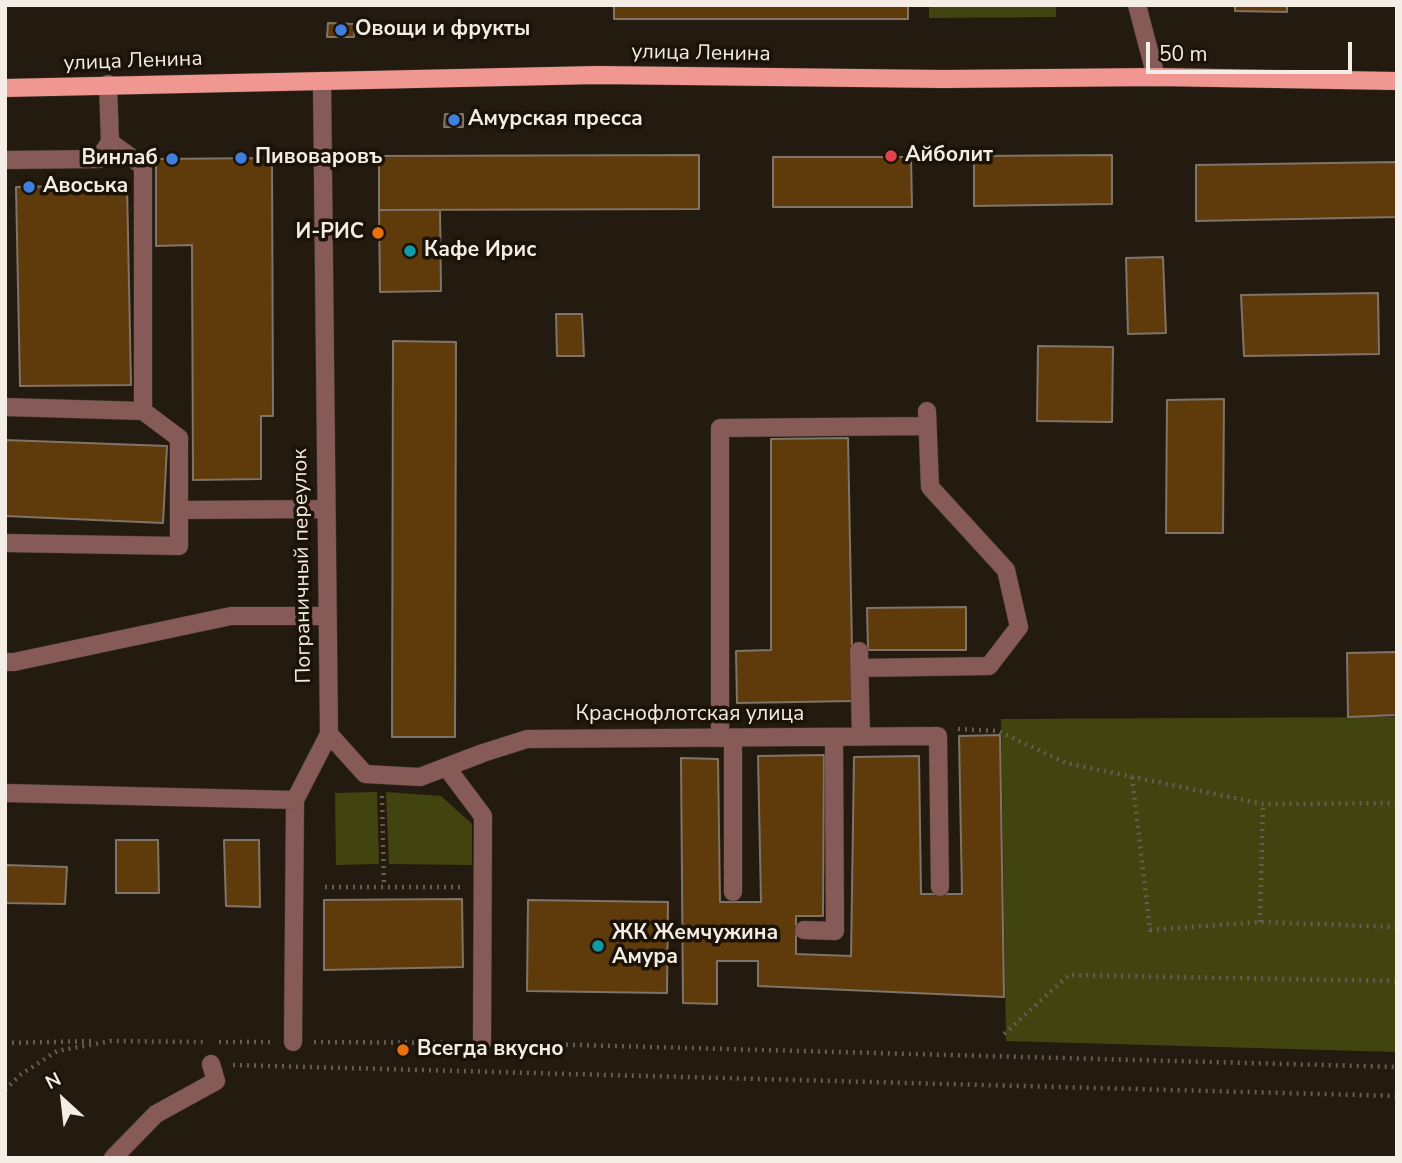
<!DOCTYPE html>
<html>
<head>
<meta charset="utf-8">
<style>
	body { margin:0 }
	#map { position:relative; width:1402px; height:1163px; overflow:hidden; background:#241b10; font-family:"Nunito Sans",sans-serif }
	canvas { display:block }
	.frame { position:absolute; inset:0; border:7px solid #f4ede6; pointer-events:none }
	.north { position:absolute; left:28px; top:1065px; width:70px; height:70px; -webkit-text-stroke:5px #1b1208; paint-order:stroke; rotate:333deg; font-size:19px; font-weight:700; line-height:28px; text-align:center; color:#f4ede6 }
	.north::after { content:''; display:block; margin:auto; width:24px; height:32px; background:#f4ede6; clip-path:polygon(50% 0,100% 100%,50% 72%,0 100%) }
	.scale { position:absolute; left:1146px; top:42px; width:206px; height:32px; box-sizing:border-box; border:4px solid #f4ede6; border-top:0; padding-left:9px; font-size:21px; line-height:24px; white-space:nowrap; color:#f4ede6; -webkit-text-stroke:5px #1b1208; paint-order:stroke }
</style>
</head>
<body>
<div id="map">
<canvas width="1402" height="1163"></canvas>
<div class="frame"></div>
<div class="north">N</div>
<div class="scale">50 m</div>
</div>
<script>
const ctx = document.querySelector('canvas').getContext('2d');
ctx.lineJoin = 'round';
function paint(path, color) {
  ctx.fillStyle = color;
  ctx.fill(path, 'evenodd');
}
function trace(path, color, width, dash) {
  ctx.strokeStyle = color;
  ctx.lineWidth = width;
  ctx.lineCap = dash ? 'butt' : 'round';
  ctx.setLineDash(dash || []);
  ctx.stroke(path);
}
function write(font, color, halo, rows, align = 'center') {
  ctx.font = font + ' "Nunito Sans",sans-serif';
  ctx.lineWidth = 7;
  ctx.setLineDash([]);
  ctx.textBaseline = 'middle';
  ctx.strokeStyle = halo;
  ctx.fillStyle = color;
  for (const [text, x, y, turn = 0] of rows) {
    ctx.save();
    ctx.translate(x, y);
    ctx.rotate((+turn || 0) * Math.PI / 180);
    ctx.textAlign = isNaN(turn) ? turn : align;
    if (halo) ctx.strokeText(text, 0, 0);
    ctx.fillText(text, 0, 0);
    ctx.restore();
  }
}
paint(new Path2D(`
	M929 5H1056V17L929 18Z
	M1397 717V1052L1006 1041 1001 719Z
	M377 792 379 864 336 865 335 793Z
	M386 792 441 796 472 824V865L389 864Z`), '#424410');
const building = new Path2D(`
	M614 5H908V19H614Z
	M1235 5H1287V12L1235 11Z
	M328 23 354 24V37H327Z
	M445 114H463V127H444Z
	M699 155V209L379 210V156Z
	M1112 155V204L974 206V156Z
	M773 157H911L912 207H773Z
	M272 158 273 416H261V479L193 480 192 245 156 246V159Z
	M1397 162V217L1196 221V165Z
	M127 185 131 385 20 386 16 187Z
	M379 210H440L441 291 380 292Z
	M1163 257 1166 333 1128 334 1126 258Z
	M1378 293 1379 354 1244 356 1241 295Z
	M556 314H582L584 356H557Z
	M393 341 456 342 455 737H392Z
	M1038 346 1113 347 1112 422 1037 421Z
	M1224 399 1223 533H1166L1167 400Z
	M848 438 853 701 737 703 736 651 771 650V439Z
	M5 440 167 446 163 523 5 516Z
	M966 607V650H868L867 608Z
	M1397 652V715L1348 717 1347 653Z
	M1000 735 1004 997 758 986V961H717V1004L683 1003 681 758 718 759 720 902H761L758 756 824 755 823 916H796V954L851 956 854 757 919 756 921 894H962L959 736Z
	M116 840H158L159 893H116Z
	M224 840H259L260 907 226 906Z
	M5 865 67 867 65 904 5 903Z
	M462 899 463 967 324 970V900Z
	M528 900 668 902 667 993 527 991Z`);
paint(building, '#5f3b0b');
trace(building, '#807367', 2);
const minor = new Path2D(`
	M1137 5 1156 77
	M5 160 99 159 110 142
	M5 407 143 411V166L110 142 108 84
	M143 411 179 438V510L325 509
	M5 543 179 546V510
	M859 651 861 737
	M5 662H14L231 616H326
	M860 668 989 666 1019 627 1006 570 930 487 927 411
	M329 734 365 774 420 777 483 753 527 739 938 736 940 887
	M720 738V428L927 426
	M447 768 483 816 482 1043
	M5 793 295 800
	M733 892V738
	M804 930 835 931 834 738
	M293 1042 295 800 329 734 322 81
	M113 1158 156 1114 216 1081 211 1064`);
const major = new Path2D(`
	M5 88 597 75 943 79 1156 77 1397 81`);
trace(minor, '#41382e', 19);
trace(major, '#41382e', 19);
trace(new Path2D(`
	M958 729 998 731 1066 763 1263 804 1397 803
	M1132 777 1150 930 1260 922 1397 927
	M382 796 384 887
	M325 887H463
	M1260 922 1263 804
	M1004 1034 1069 975 1397 981
	M219 1042H274
	M314 1042 463 1043
	M5 1043 96 1041
	M503 1043 1397 1067
	M233 1065 1397 1096
	M5 1090 20 1075 57 1051 111 1041 204 1042`), '#655d53', 4.5, [2, 5]);
trace(minor, '#865a57', 18);
trace(major, '#f19791', 18);
for (const [x, y, r, color] of [
	[341,30,7,"#3f7fe0"],
	[454,120,7,"#3f7fe0"],
	[891,156,7,"#e0444e"],
	[241,158,7,"#3f7fe0"],
	[172,159,7,"#3f7fe0"],
	[29,187,7,"#3f7fe0"],
	[378,233,7,"#e8710a"],
	[410,251,7,"#0f9aa8"],
	[598,946,7,"#0f9aa8"],
	[403,1050,7,"#e8710a"]
]) {
  const dot = new Path2D();
  dot.arc(x, y, r, 0, 2 * Math.PI);
  ctx.fillStyle = color;
  ctx.fill(dot);
  trace(dot, '#1b1208', 2.5);
}
write('bold 21px', '#f4ede6', '#1b1208', [
	["Овощи и фрукты",355,30],
	["Амурская пресса",468,120],
	["Айболит",905,156],
	["Пивоваровъ",255,158],
	["Винлаб",158,159,"right"],
	["Авоська",43,187],
	["И-РИС",364,233,"right"],
	["Кафе Ирис",424,251],
	["ЖК Жемчужина",612,934],
	["Амура",612,958],
	["Всегда вкусно",417,1050]
], 'left');
write('21px', '#f4ede6', '#1b1208', [
	["улица Ленина",701,54,1],
	["улица Ленина",133,62,-2],
	["Пограничный переулок",303,566,-91],
	["Краснофлотская улица",690,715]
]);
</script>
</body>
</html>
